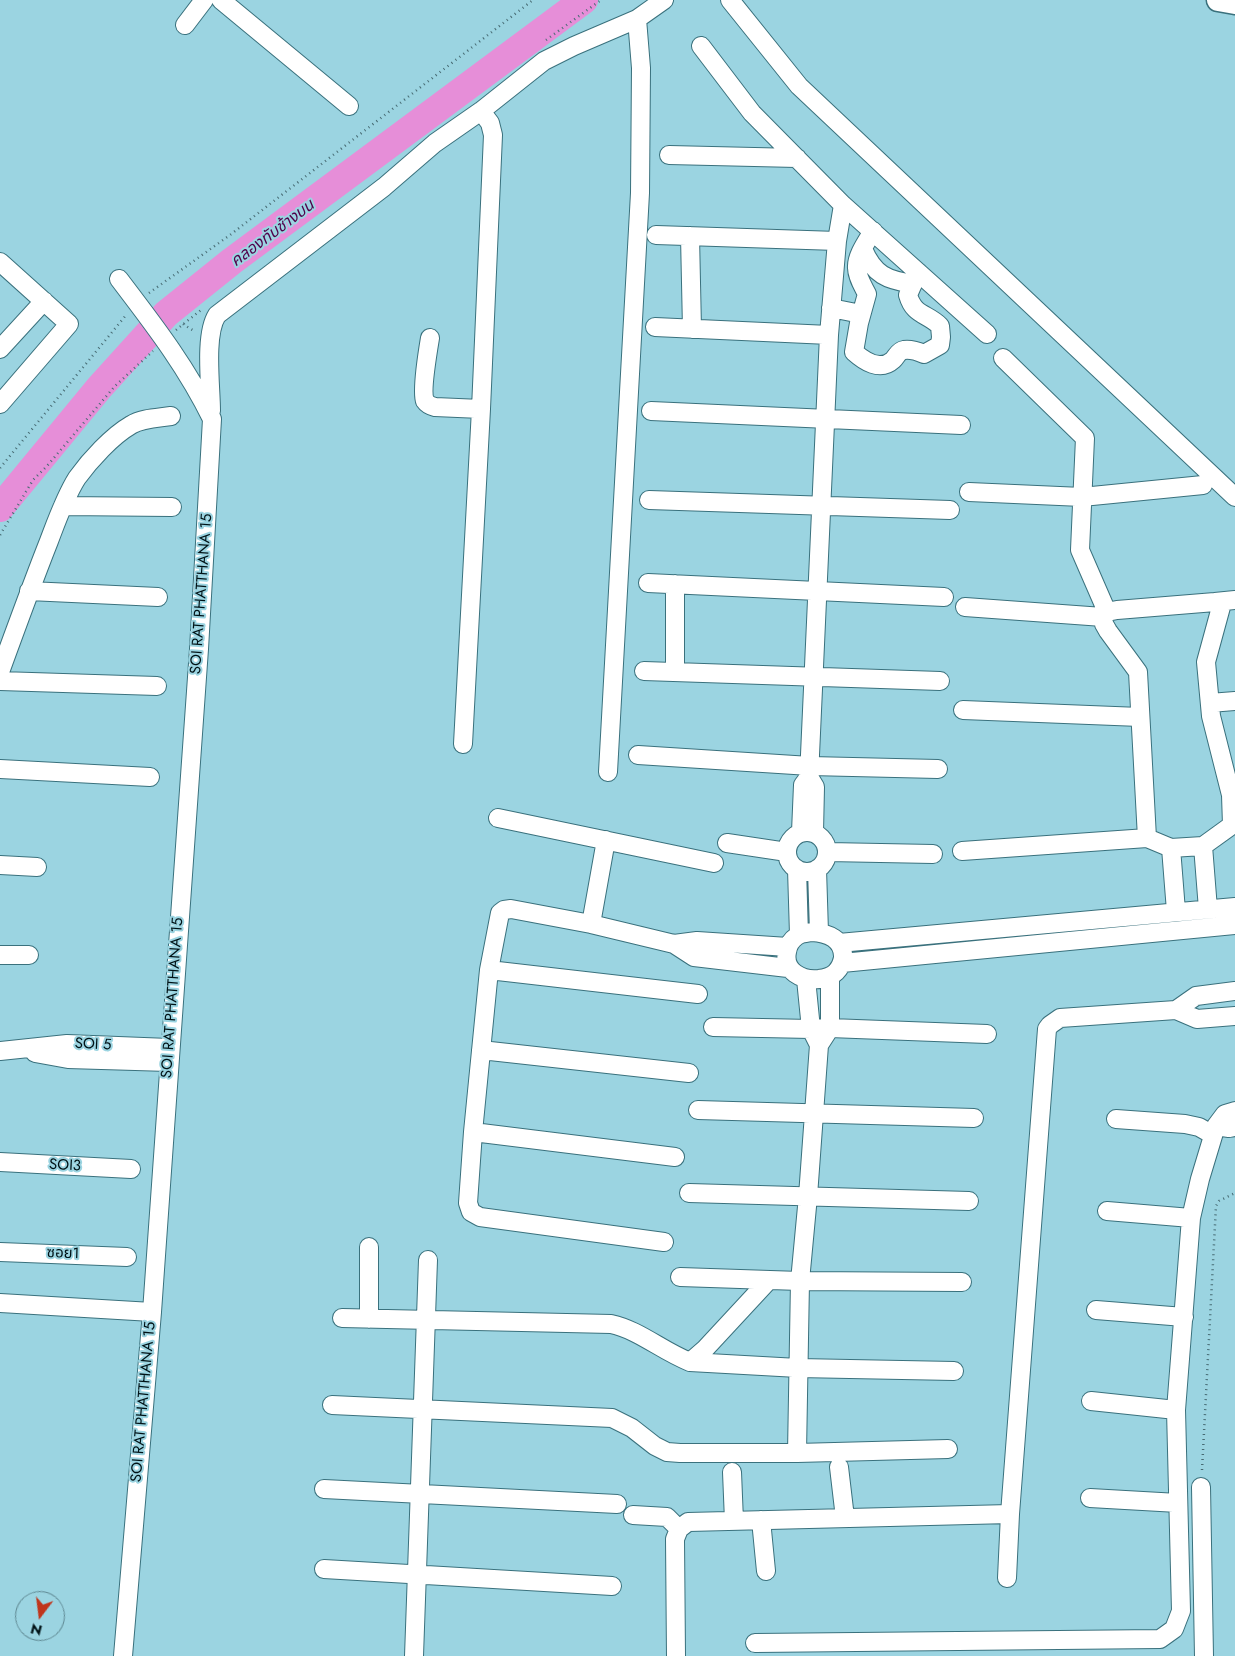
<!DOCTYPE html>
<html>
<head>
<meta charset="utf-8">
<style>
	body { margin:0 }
	#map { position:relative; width:1235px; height:1656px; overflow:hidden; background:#9bd4e1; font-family:Jost,sans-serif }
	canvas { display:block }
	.north { position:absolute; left:15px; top:1591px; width:50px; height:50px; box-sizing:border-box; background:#9bd4e1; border:1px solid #5d8690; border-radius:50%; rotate:195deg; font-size:14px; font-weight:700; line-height:20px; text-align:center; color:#001216 }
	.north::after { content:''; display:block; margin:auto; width:18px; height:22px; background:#c0351b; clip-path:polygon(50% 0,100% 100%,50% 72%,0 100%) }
</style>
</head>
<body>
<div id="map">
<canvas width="1235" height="1656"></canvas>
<div class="north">N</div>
</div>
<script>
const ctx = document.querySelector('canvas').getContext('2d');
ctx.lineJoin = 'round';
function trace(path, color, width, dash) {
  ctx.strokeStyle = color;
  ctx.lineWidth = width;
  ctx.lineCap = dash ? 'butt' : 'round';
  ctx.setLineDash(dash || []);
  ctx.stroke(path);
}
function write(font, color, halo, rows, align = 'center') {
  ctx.font = font + ' Jost,"Noto Sans Thai",sans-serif';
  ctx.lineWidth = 4;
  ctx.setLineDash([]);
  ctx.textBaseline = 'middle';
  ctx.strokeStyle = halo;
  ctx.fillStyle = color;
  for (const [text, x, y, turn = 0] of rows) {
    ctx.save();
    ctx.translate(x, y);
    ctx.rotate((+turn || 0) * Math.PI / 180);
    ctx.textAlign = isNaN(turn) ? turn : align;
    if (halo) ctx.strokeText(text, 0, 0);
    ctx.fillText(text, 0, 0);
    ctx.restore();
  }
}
trace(new Path2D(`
	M0 508 99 388 166 314 232 261 584 0`), '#e68ed8', 28);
const minor = new Path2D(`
	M221 0 349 106
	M730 0 799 86 1235 497
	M185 25 204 0
	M701 46 752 113 843 205 987 334
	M669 155 797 158
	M873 231C867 241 856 256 857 268 857 277 863 286 867 294L859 323 854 352C864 361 880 372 893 360 897 356 898 351 904 350 911 349 917 351 924 354L940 345 941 337 940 326C927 313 914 316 908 295L918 272
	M656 235 837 241
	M690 236 692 329
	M863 249C874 275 887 280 913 284
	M0 262 69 324 0 404
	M119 279C154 325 186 366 212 419L199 649 152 1312 123 1656
	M831 308 861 314
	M655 327 829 335
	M430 338C428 350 421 392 425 401 427 404 431 406 435 407L481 409
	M0 349 44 301
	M1003 358 1085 438 1080 550 1107 612
	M211 411C211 387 204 335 217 315L384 187 435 143 481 111 544 61 574 46 637 19 664 0
	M651 411 961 425
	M969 492 1082 497 1203 485
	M649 500 950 510
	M63 506 172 507
	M648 583 944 597
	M675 584V672
	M29 591 158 597
	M1215 602 1235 600
	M965 607 1103 617 1107 612 1117 610 1215 602 1221 607 1206 662 1211 716 1231 795 1232 825 1203 846 1208 909
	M1103 617 1104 624 1108 631 1138 672 1147 838 1171 848 1176 911
	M644 671 940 681
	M0 672C16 628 32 584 49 541 57 520 65 497 77 478 90 460 112 436 131 425 142 418 158 418 171 416
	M0 681 157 686
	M1210 703 1235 701
	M963 710 1140 717
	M463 744 481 409 493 135 490 123 481 111
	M638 755 810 766 938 769
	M0 769 150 777
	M608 772 640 193 641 68 637 19
	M809 777 829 335 837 241 843 205
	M498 818 714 863
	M787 852a20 20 0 1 1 40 0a20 20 0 1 1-40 0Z
	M801 832 803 785 809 777 815 787 814 832
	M727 843 787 852
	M1171 848 1203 846
	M962 851 1147 838
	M828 852 933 854
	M0 865 37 867
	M797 869 799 935
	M817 869 819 932
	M591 924 606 840
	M812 932C828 933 844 939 843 958 842 963 840 968 836 972 831 977 826 978 819 979 802 981 783 971 787 952 788 945 791 940 797 936 801 933 807 933 812 932Z
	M839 943 1235 907
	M788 947 697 941 674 944 694 957 788 968
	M0 955H29
	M842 963 1235 925
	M489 970 698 994
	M806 979 811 1029 819 1045 830 1028V977
	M1235 991 1196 996 1176 1010 1197 1019 1235 1016
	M713 1027 811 1029 830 1028 987 1034
	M481 1050 689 1073
	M0 1051 67 1044 169 1048
	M35 1053 68 1059 169 1062
	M698 1110 974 1118
	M1235 1111 1225 1114 1216 1126 1229 1128 1235 1127
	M1116 1119 1185 1124 1199 1127 1213 1135
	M473 1132 675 1157
	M0 1162 131 1169
	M689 1193 969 1201
	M1107 1211 1191 1218
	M664 1242 480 1217 471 1212 468 1203 473 1132 489 970 500 913 504 910 511 909 591 924 674 944
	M369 1247V1319
	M0 1252 127 1257
	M680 1277 800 1281 962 1282
	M0 1303 152 1312
	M1096 1310 1184 1317
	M342 1318 611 1324C639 1330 662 1351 690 1362L798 1368 954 1371
	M690 1362 705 1349 769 1280
	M1091 1401 1176 1410
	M332 1405 612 1418 632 1428 655 1446 667 1452 680 1453H797L948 1449
	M797 1453 800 1281 808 1196 819 1045
	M839 1467 845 1518
	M732 1472 734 1521
	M1201 1487 1204 1656
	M324 1489 617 1504
	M1090 1498 1178 1503
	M633 1515 667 1517 679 1529
	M761 1520 766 1571
	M324 1569 612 1586
	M1007 1578 1010 1514
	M755 1643 1160 1639 1174 1629 1181 1611 1176 1410 1191 1218 1200 1179 1216 1126
	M414 1656 428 1260
	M676 1656 675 1539 679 1529 688 1522 1010 1514 1047 1029 1050 1025 1060 1018 1176 1010`);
const major = new Path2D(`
	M1218 0 1235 3`);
trace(minor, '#3a717d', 20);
trace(major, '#3a717d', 25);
trace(new Path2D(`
	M546 40 601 0
	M149 293 230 235 533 0
	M183 324 194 331
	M176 330 201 310
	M0 468 127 314
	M0 535 33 480 47 466 115 386 153 351
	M1202 1470 1216 1206 1219 1201 1235 1193`), '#476b73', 2.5, [1, 4]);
trace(minor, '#fff', 18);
trace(major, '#fff', 22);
write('15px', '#001216', '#9bd4e1', [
	["SOI RAT PHATTHANA 15",202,594,-86],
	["SOI RAT PHATTHANA 15",173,998,-86],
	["SOI 5",93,1045,3],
	["SOI3",65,1166,3],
	["ซอย1",63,1254,2],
	["SOI RAT PHATTHANA 15",144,1402,-85]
]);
write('italic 16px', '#51004a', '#9bd4e1', [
	["คลองทับช้างบน",273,234,-37]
]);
</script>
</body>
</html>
